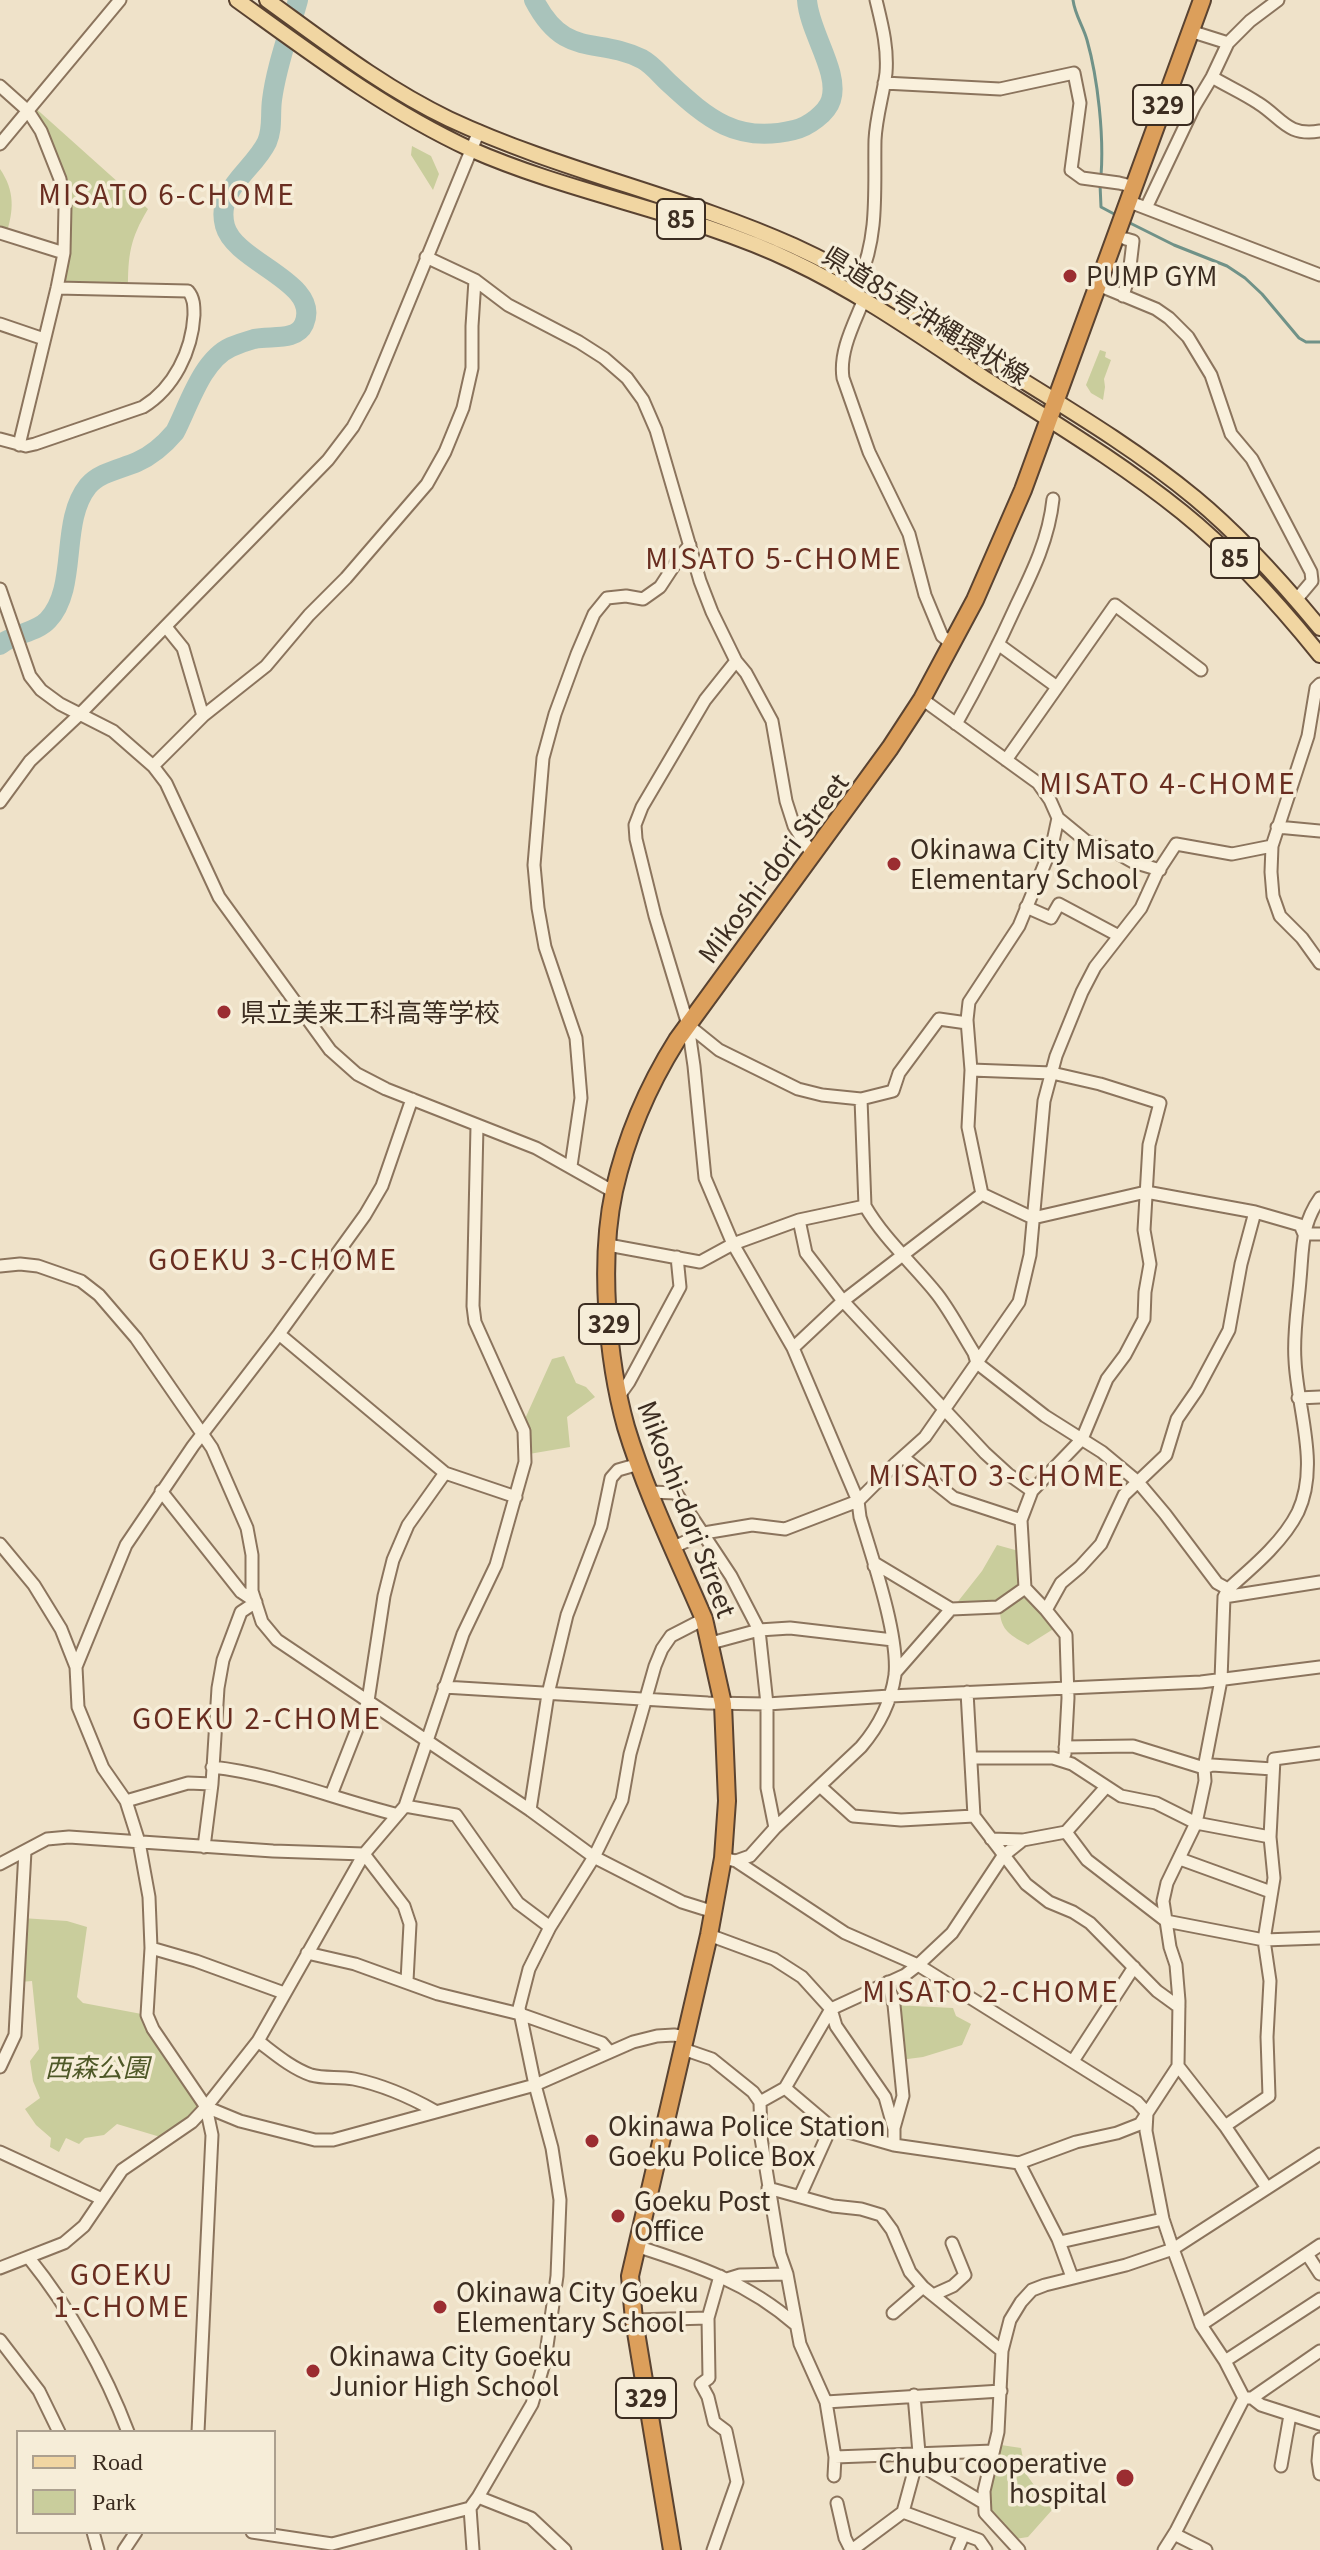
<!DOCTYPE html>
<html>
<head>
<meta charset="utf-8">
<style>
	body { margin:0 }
	#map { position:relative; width:1320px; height:2550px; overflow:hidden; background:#efe2c9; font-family:Georgia,serif }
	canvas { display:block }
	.legend { position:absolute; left:16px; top:2430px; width:260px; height:104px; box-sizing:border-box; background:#f6edd8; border:2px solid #aca08f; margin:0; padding:10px 14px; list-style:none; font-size:24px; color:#3c2d21 }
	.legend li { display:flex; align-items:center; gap:16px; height:40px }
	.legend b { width:40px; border:2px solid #aca08f }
</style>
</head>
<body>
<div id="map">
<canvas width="1320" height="2550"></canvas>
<ul class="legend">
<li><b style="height:10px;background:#f1d6a2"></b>Road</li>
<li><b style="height:22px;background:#c9cd9c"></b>Park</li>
</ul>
</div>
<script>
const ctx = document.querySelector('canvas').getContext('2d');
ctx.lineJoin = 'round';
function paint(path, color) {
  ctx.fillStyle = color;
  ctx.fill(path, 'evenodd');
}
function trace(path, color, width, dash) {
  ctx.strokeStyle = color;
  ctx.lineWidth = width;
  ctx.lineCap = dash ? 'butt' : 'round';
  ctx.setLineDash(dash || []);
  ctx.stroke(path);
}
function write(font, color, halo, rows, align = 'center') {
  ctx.font = font + ' Georgia,"Noto Sans JP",serif';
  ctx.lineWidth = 7;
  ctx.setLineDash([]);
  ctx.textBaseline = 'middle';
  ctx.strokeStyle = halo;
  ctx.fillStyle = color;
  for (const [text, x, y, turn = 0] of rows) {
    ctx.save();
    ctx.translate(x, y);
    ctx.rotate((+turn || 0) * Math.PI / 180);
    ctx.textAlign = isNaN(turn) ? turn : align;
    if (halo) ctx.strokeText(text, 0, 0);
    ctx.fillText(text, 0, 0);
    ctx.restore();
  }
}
paint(new Path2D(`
	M32 105 148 209C130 239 128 255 128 289L57 288 65 206Z
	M412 146 431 156 439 174 433 190 411 155Z
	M0 169C15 191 14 210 6 235L0 233Z
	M1100 350 1106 352 1105 357 1111 360 1104 379 1105 387 1103 400 1091 393 1086 385Z
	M564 1356 576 1383 586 1387 595 1397 567 1417 570 1447 529 1454 524 1421 552 1359Z
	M997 1545 1026 1553 1021 1586 997 1604H956L982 1571Z
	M1023 1594 1042 1611 1055 1628 1028 1645C1012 1636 1000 1631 1000 1610Z
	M22 1918 67 1921 87 1927 77 1997 83 2003 147 2015 206 2107 167 2139 117 2124 104 2135 85 2138 79 2144 66 2138 59 2152 50 2147 51 2138 36 2125 25 2109 40 2098 33 2081 30 2061 39 2049 32 1981 20 1982Z
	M894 2005 953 2008 956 2016 971 2024 962 2045 923 2057 900 2060Z
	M1001 2445 1021 2448 1026 2474 1052 2510 1028 2537 1015 2539 991 2513 989 2489Z`), '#c9cd9c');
trace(new Path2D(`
	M1073 0C1075 15 1083 26 1087 40 1098 79 1104 136 1101 176
	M1100 184 1101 207 1116 215
	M1126 221 1174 245 1227 266 1245 278 1262 294 1299 338 1306 342H1320`), '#709288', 3);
trace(new Path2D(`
	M534 0C565 60 596 36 642 59 653 65 660 75 669 83 708 119 737 144 794 130 808 127 827 113 831 100 840 72 809 32 807 0
	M0 645C14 633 36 633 48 620 79 587 59 522 88 486 100 472 121 469 137 462 153 455 164 445 175 432 189 405 202 360 231 347 238 344 247 341 254 339 270 335 296 342 304 324 322 282 235 263 225 226 215 189 254 170 267 142 273 128 270 115 272 100 276 67 289 33 298 0`), '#a9c3bb', 20);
const minor = new Path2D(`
	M1190 31 1228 43
	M1212 77C1227 86 1243 93 1258 103 1281 117 1287 137 1320 131
	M884 83 1000 89 1074 73 1080 103 1071 170 1082 178 1119 183 1135 187
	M0 86 28 111 41 131 60 179 65 206 64 253 57 288 19 445
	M0 144 120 0
	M1130 202 1320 275
	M1146 208 1194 107 1212 77 1228 43 1250 21 1278 0
	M0 233 64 253
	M426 257 475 280 508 305 579 342 604 358 627 378 643 400 656 430 700 581 712 612 736 661 746 673 772 721 786 801 794 826 812 854
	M859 280C879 235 874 189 875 140 876 117 883 96 886 73 888 47 882 25 876 0
	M1098 285 1156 309 1169 318 1188 337 1211 375 1231 434 1252 459 1311 572 1312 581 1296 600
	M1123 296 1129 275 1133 241 1126 239
	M864 299C854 324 839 351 843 378L869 452 909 534 925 595 942 636 952 644
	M0 324 44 339
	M0 439 26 446 35 444 143 407C174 388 192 351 194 315 194 306 194 298 188 291L57 288
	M0 589 30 676 41 690 60 704 113 731 153 766 166 783 219 897 330 1050 357 1074 386 1089 536 1148 614 1192
	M166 627 183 648 203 716
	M998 644 1057 687
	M1320 684 1316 688 1308 736 1272 846 1271 872 1273 896 1280 916 1302 938 1320 963
	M922 699 1038 783 1050 800 1058 818 1086 841 1110 849 1133 862 1160 870
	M956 724C978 685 998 646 1016 606 1033 571 1049 538 1053 499
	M1006 760 1115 605 1201 670
	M153 766 203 716 266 666 309 615 346 578 427 484 445 452 463 408 472 368V326L475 280
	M0 802 30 761 80 714 328 460 353 427 371 394 479 131
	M1277 827 1320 831
	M1026 907 1051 918 1059 904 1119 936
	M688 1025 719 1050 798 1089 822 1095 861 1099 865 1206C884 1239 913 1264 937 1294 951 1312 962 1334 974 1353L977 1363 1045 1416 1102 1452 1138 1482 1165 1514 1217 1583 1228 1589 1224 1597 1221 1680 1204 1768 1205 1781 1196 1823 1167 1883 1163 1901 1170 1947 1176 1965 1179 2001 1178 2066 1140 2124 1117 2133 1076 2142 1019 2163 894 2145 831 2127 785 2088
	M861 1099 893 1091 899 1073 939 1019 967 1023
	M571 1166 581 1098 576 1038 545 947 538 908 534 865 543 758 555 714 577 654 594 614 607 598 626 596 643 599 660 587 681 555 690 545
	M982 1194 968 1127 971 1070 967 1020 969 1002 1019 926 1052 846 1058 818
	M799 1220 806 1253 843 1301 985 1453 1008 1474 1032 1491
	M608 1245 700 1262 733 1244 799 1220 865 1206
	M0 1266 20 1264 38 1266 81 1281 99 1295 136 1338 212 1448 247 1528 252 1555V1591L262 1622 277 1640 530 1810 594 1857 682 1902 714 1912
	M279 1334 445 1473 516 1497
	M793 1348 843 1301 982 1194 1033 1218 1146 1192 1255 1212 1300 1225 1304 1234H1320
	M619 1396 629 1382 680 1287 677 1257
	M1298 1398 1320 1397
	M904 1458 954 1498 1021 1520
	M161 1491 241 1592 256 1602 241 1612 223 1660 218 1688 212 1784 204 1847
	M650 1492 676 1493 731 1576 759 1630 767 1704V1788L775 1828
	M0 1544 34 1585 61 1629 76 1667 78 1707 103 1768 126 1801 139 1842 149 1897 151 1948 147 2015 153 2029 206 2107 212 2135 198 2432
	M674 1547 704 1533 752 1525 785 1529 858 1501 896 1463 925 1437 1019 1302 1030 1255 1044 1101 1056 1056 1082 992 1095 967 1141 908 1157 873 1176 844 1232 854 1272 846
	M874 1566 876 1564 951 1609 998 1607 1025 1588 1021 1520 1032 1491 1082 1439 1107 1379 1125 1355 1144 1319 1145 1292 1150 1264 1144 1230 1149 1145 1160 1103 1100 1084 1052 1073 971 1070
	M1025 1588 1046 1610 1066 1635 1068 1698 1065 1754
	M1228 1589C1253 1567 1283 1542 1298 1512 1320 1465 1297 1408 1295 1360 1293 1333 1298 1306 1300 1280 1303 1248 1301 1225 1320 1198
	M1224 1597 1320 1582
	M1046 1610 1061 1583 1080 1567 1101 1544 1124 1495 1166 1455 1177 1419 1197 1390 1229 1330 1241 1264 1255 1212
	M711 1643 759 1630 790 1628 893 1640
	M76 1667 126 1545 193 1446 279 1334 365 1215 382 1186 412 1099
	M895 1673 951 1609
	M444 1687 708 1703 767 1704 890 1696 1201 1682 1320 1667
	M967 1692 974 1816 1026 1884 1049 1902 1073 1912 1090 1923 1157 1991 1179 2007
	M1065 1747 1133 1746 1204 1768 1212 1765 1273 1769
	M973 1758H1053L1072 1764 1121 1796 1156 1803 1196 1823 1270 1837
	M212 1767C276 1774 334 1799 395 1814
	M821 1787 853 1816 901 1820 974 1816
	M331 1795 368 1701 384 1596 393 1560 408 1525 445 1473
	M126 1801 188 1783 212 1784
	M405 1806 456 1815 518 1903 550 1927
	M530 1810 548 1694 567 1615 601 1526 611 1478 618 1470 639 1464
	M1066 1832 1087 1860 1166 1921 1264 1940 1320 1938
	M991 1839 1023 1840
	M723 1858 736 1861 750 1856 775 1828 861 1747C879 1726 891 1702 895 1675 899 1635 872 1557 860 1517L858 1501 793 1348 733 1244 705 1178 694 1066 688 1025 655 916 636 839 635 825 642 807 705 700 736 661
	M1180 1859 1271 1892
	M736 1861 845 1933 918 1965 1137 2102 1147 2113 1146 2131 1163 2219 1173 2249 1201 2325 1225 2361 1244 2398H1252L1261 2405 1320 2424
	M0 1864 47 1839 69 1837 273 1851 364 1854 404 1906 410 1924 407 1981
	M709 1935 774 1959 802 1977 831 2009 836 2026 885 2097 894 2129V2145
	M151 1948 196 1961 284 1993
	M307 1953 355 1964 438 1994 520 2014 602 2043 609 2051
	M888 1982 894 2005 903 2096 894 2128
	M258 2041C274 2053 291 2068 311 2075 324 2079 340 2076 354 2079 383 2085 410 2097 435 2111
	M683 2049 712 2059 753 2092 760 2102 761 2138 780 2254 787 2274 800 2344 826 2402 835 2457 993 2451
	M1073 2061 1134 1967
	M1178 2066 1225 2126 1267 2188
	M0 2067 15 2035 25 1851
	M760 2102 785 2088 831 2009 905 1975 918 1965 952 1933 1003 1856 1023 1840 1066 1832 1106 1787
	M206 2107 240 2121 315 2140H333L535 2085 633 2042 657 2036 674 2035 686 2037
	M1225 2126 1269 2096 1267 2037 1270 1981 1264 1940 1274 1878 1270 1837 1274 1759 1320 1753
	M0 2152 102 2199
	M1019 2163 1058 2239 1072 2277
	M768 2188 833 2206 861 2209 881 2215 892 2230 910 2272 923 2287 1002 2351
	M800 2196 831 2127
	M1060 2242 1163 2219
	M636 2246C696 2265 749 2283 796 2325
	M1307 2254 1320 2274
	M29 2258C70 2309 105 2371 128 2432
	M0 2268 64 2243 84 2226 122 2170 192 2122 206 2107 258 2041 364 1854 405 1806 463 1634 496 1565 525 1462 524 1431 475 1322 473 1306 477 1126
	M727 2279 740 2275 787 2274
	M933 2295 953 2286 965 2275 952 2243
	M893 2313 923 2287
	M634 2320 708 2318
	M1201 2325 1320 2245
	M0 2340 39 2391 59 2432
	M1225 2361 1320 2299
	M1252 2398 1320 2351
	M826 2402 1001 2391
	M1320 2439 1318 2461 1320 2474
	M917 2463 984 2503
	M1281 2466 1290 2415
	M834 2476 835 2457
	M478 2497 532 2404 545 2360 557 2276 560 2200 552 2148 535 2085 519 2008 529 1969 550 1927 594 1857 622 1800 630 1754 655 1666 662 1649 671 1636 704 1619
	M837 2503 845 2538 851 2550
	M470 2508 473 2550
	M903 2512 979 2540 986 2550
	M93 2532 98 2550
	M252 2532 332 2544 470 2508 478 2497 531 2518 565 2550
	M1174 2534 1206 2550
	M124 2550 136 2532
	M713 2550 737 2482 726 2431 714 2422 708 2397 701 2384 709 2378 708 2318 720 2276
	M852 2550 903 2512 919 2453 914 2395
	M957 2550 963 2536
	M1019 2550 985 2513 984 2491 998 2432 1002 2351 1010 2320 1021 2302 1032 2290 1045 2285 1126 2265 1173 2249 1320 2154
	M1164 2550 1176 2531 1244 2398`);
const major = new Path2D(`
	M237 0C312 54 386 110 470 149 574 195 689 212 792 261 860 293 922 337 984 378 1051 421 1120 462 1182 512 1234 554 1278 603 1320 655
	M267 0C325 42 384 88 449 119 560 171 683 196 794 246 862 277 926 319 988 359 1058 403 1131 445 1195 498 1241 536 1282 582 1320 628`);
const highway = new Path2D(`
	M672 2550 634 2320 630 2276 709 1935 723 1858 727 1801 723 1704 704 1619C677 1556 646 1493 626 1427 607 1359 599 1261 614 1191 626 1138 648 1086 677 1040L890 748 922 699 975 600 1023 490 1202 0`);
trace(minor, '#8b745d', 15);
trace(major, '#5a4331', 18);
trace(highway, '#5a4331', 20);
trace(minor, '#f9f0dc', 11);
trace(major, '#f1d6a2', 14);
trace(highway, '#dc9f5b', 16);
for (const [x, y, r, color] of [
	[1070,276,8,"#9b2d31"],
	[894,864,8,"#9b2d31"],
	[224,1012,8,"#9b2d31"],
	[592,2141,8,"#9b2d31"],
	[618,2216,8,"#9b2d31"],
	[440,2307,8,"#9b2d31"],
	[313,2371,8,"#9b2d31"],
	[1125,2478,10,"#9b2d31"]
]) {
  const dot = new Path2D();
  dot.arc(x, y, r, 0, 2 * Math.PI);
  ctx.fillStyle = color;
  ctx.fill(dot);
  trace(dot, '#f6edd8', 3);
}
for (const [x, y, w] of [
	[1163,105,60],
	[681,219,48],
	[1235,558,48],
	[609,1324,60],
	[646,2398,60]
]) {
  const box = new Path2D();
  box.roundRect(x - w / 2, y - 20, w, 40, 6);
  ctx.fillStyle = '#f6edd8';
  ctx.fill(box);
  trace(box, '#3c2d21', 2);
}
write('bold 24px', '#3c2d21', null, [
	["329",1163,105],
	["85",681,219],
	["85",1235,558],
	["329",609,1324],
	["329",646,2398]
]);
write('26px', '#3c2d21', '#f6edd8', [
	["PUMP GYM",1086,276],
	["Okinawa City Misato",910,849],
	["Elementary School",910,879],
	["県立美来工科高等学校",240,1012],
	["Okinawa Police Station",608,2126],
	["Goeku Police Box",608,2156],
	["Goeku Post",634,2201],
	["Office",634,2231],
	["Okinawa City Goeku",456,2292],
	["Elementary School",456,2322],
	["Okinawa City Goeku",329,2356],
	["Junior High School",329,2386],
	["Chubu cooperative",1107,2463,"right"],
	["hospital",1107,2493,"right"]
], 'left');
write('26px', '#3c2d21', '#f6edd8', [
	["県道85号沖縄環状線",926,315,32],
	["Mikoshi-dori Street",773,868,-53],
	["Mikoshi-dori Street",687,1509,69]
]);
write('italic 26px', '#4e5827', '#f6edd8', [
	["西森公園",97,2067]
]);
ctx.letterSpacing = '2px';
write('28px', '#692d20', '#f6edd8', [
	["MISATO 6-CHOME",167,194],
	["MISATO 5-CHOME",774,558],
	["MISATO 4-CHOME",1168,783],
	["GOEKU 3-CHOME",273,1259],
	["MISATO 3-CHOME",997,1475],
	["GOEKU 2-CHOME",257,1718],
	["MISATO 2-CHOME",991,1991],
	["GOEKU",122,2274],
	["1-CHOME",122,2306]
]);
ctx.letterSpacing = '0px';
</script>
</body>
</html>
